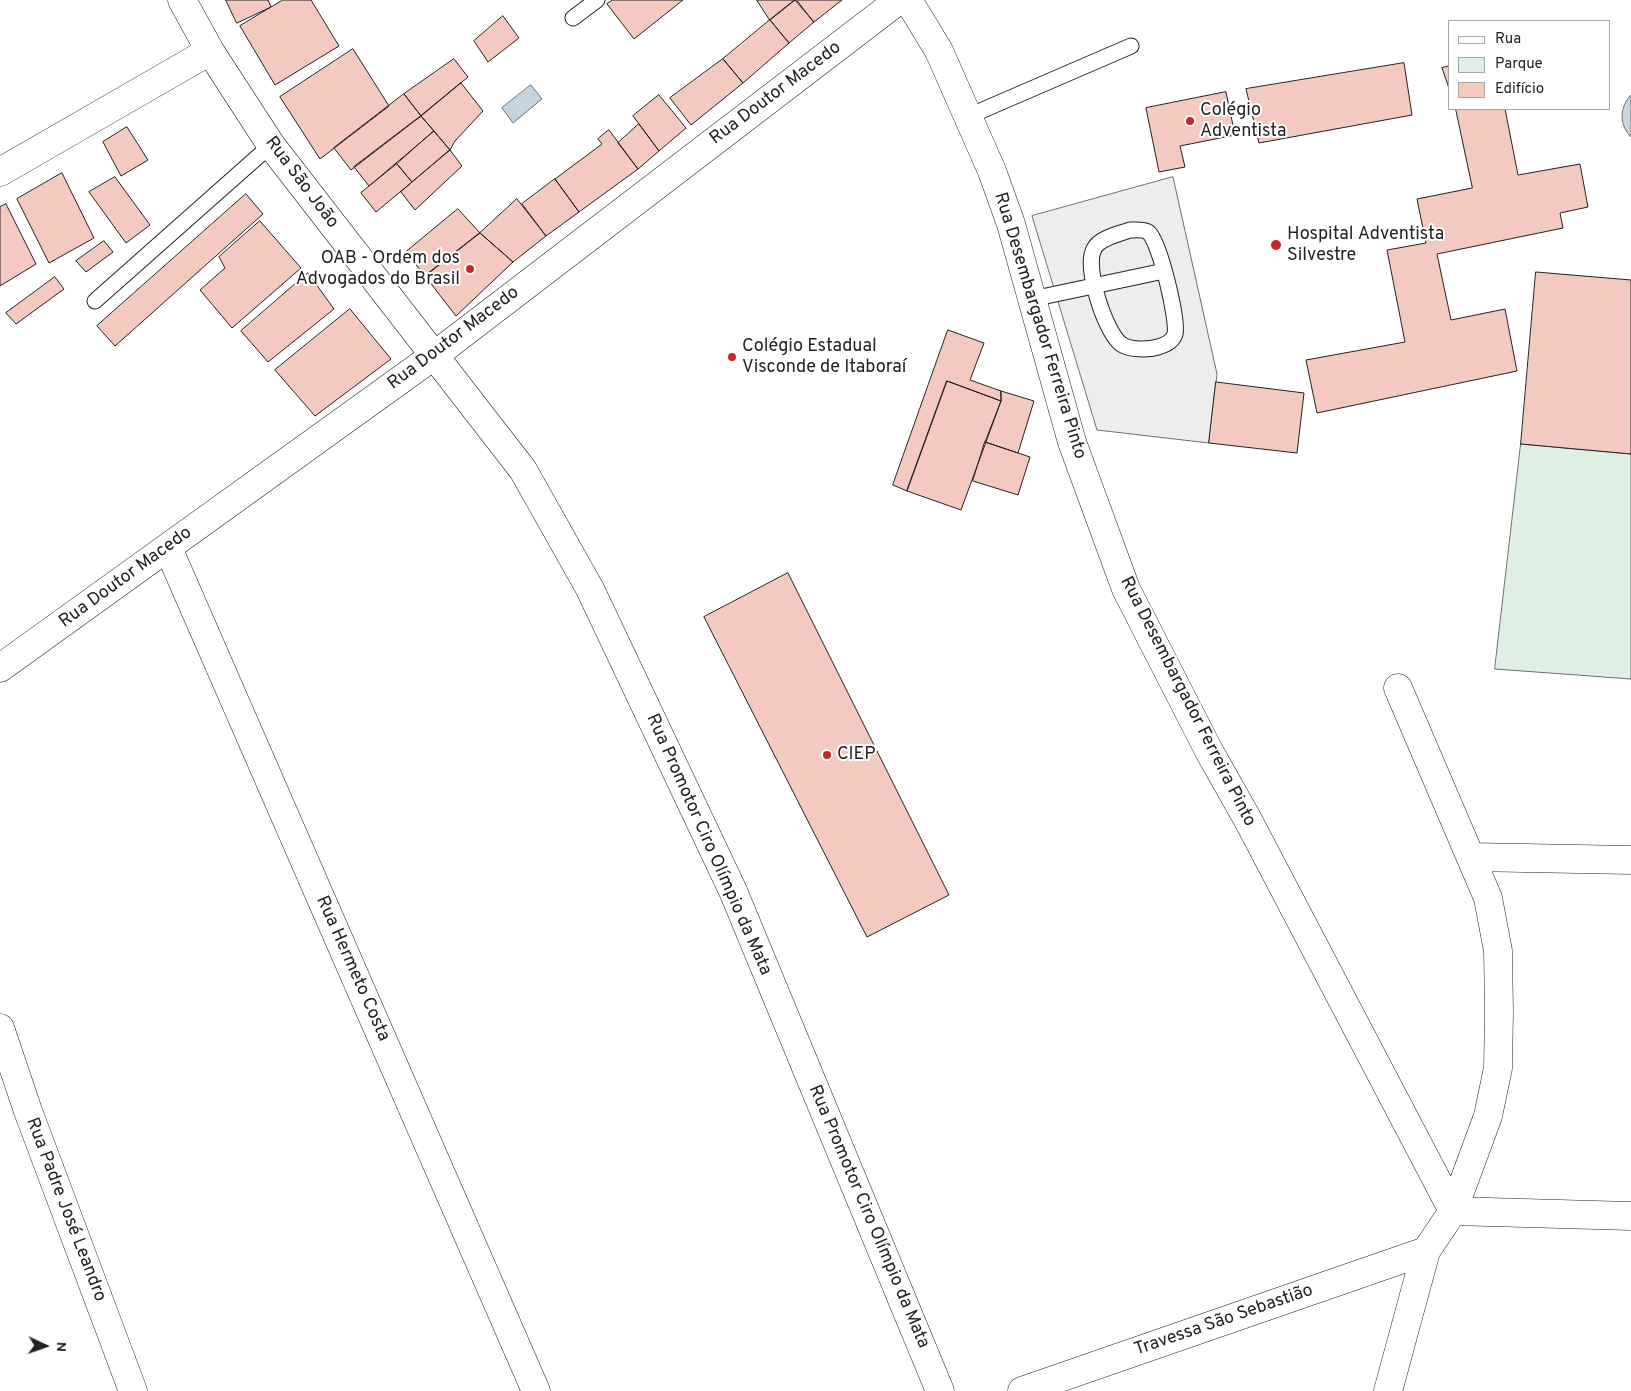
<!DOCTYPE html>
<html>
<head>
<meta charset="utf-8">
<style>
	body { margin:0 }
	#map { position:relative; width:1631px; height:1391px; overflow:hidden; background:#fff; font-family:Overpass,sans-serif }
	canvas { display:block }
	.legend { position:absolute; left:1448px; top:20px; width:162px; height:90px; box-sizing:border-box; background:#fff; border:1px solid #a7a7a7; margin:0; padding:6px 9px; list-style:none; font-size:15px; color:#222 }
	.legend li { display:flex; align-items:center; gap:10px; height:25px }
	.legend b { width:25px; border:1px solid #a7a7a7 }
	.north { position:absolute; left:20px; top:1321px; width:50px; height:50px; -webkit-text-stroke:4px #fff; paint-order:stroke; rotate:93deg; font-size:14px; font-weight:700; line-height:20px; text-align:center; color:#222 }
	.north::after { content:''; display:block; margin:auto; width:18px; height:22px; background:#222; clip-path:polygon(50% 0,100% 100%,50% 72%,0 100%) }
</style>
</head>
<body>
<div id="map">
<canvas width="1631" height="1391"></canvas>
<ul class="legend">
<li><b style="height:6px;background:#fff"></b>Rua</li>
<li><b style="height:14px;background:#e0efe3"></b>Parque</li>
<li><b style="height:14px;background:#f3c9c0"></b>Edifício</li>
</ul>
<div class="north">N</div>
</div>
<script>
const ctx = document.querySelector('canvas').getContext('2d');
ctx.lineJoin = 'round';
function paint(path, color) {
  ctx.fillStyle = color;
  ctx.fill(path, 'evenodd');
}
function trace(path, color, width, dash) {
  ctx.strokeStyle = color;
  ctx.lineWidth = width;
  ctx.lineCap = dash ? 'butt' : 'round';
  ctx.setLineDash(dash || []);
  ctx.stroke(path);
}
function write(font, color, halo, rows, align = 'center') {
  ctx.font = font + ' Overpass,sans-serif';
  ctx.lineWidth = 4;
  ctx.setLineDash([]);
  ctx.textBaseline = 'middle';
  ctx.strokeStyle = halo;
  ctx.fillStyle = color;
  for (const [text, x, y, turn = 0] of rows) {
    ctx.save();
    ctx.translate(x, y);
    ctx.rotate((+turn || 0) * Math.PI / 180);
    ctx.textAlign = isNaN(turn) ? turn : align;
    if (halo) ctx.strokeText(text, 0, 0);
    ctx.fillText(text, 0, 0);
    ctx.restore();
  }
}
const green = new Path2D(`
	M1521 444 1631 454V679L1495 669Z`);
paint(green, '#e0efe3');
trace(green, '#6f6f6f', 1);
const parking = new Path2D(`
	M1173 177 1217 374 1209 443 1097 430 1032 216Z`);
paint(parking, '#ededed');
trace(parking, '#6f6f6f', 1);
const water = new Path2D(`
	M531 85 542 99 513 123 502 108Z
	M1631 95V137C1619 125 1619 107 1631 95Z`);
paint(water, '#c7d3dd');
trace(water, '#6f6f6f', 1);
const building = new Path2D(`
	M226 0H268L271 7 237 23Z
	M283 0H311L339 46 275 85 240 26Z
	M613 0H683L634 39 607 4Z
	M757 0H795L770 20Z
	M795 0 814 22 789 43 770 20Z
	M797 0H842L814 22Z
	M503 16 519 38 488 62 474 41Z
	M770 20 789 43 743 83 723 59Z
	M353 49 389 106 320 159 280 97Z
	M454 59 468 77 421 116 404 94Z
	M723 59 743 83 691 125 670 98Z
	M1404 63 1412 115 1259 143 1246 89Z
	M1450 66V91L1442 68Z
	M461 83 483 111 455 141 450 150 421 116Z
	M1226 92 1235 135 1180 146 1185 167 1159 172 1146 108Z
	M404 94 421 116 351 170 334 148Z
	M659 95 686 128 659 151 633 116Z
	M1456 109H1505L1518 175 1580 164 1588 207 1560 213 1563 228 1437 254 1451 320 1505 309 1517 371 1317 413 1306 360 1405 342 1387 250 1426 243 1417 199 1472 188Z
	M421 116 434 131 369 186 354 167Z
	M639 124 659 151 638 169 618 143Z
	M127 127 148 160 121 176 103 142Z
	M609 130 638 169 579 212 555 179 602 144 598 139Z
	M434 131 450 150 412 182 397 164Z
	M450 150 462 166 415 210 401 192Z
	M397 164 412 182 376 212 361 193Z
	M62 173 94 238 49 263 17 199Z
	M115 177 150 225 126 243 89 192Z
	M555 179 579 212 546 236 522 204Z
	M246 194 263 214 115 346 97 326Z
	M517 199 546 236 513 262 480 233Z
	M6 204 36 264 0 286V207Z
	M458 209 480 233 425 276 406 252Z
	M260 221 301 268 232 328 200 290 225 268 219 257Z
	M480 233 513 262 456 316 425 276Z
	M104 241 113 252 86 272 76 261Z
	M1536 272 1631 280V454L1521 444Z
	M308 273 334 309 268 362 241 331Z
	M55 277 64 289 16 324 6 313Z
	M350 309 391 359 315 416 275 370Z
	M948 330 984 343 970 380 1001 391V401L947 381 907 491 893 485Z
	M947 381 1001 401 961 510 907 491Z
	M1216 382 1304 393 1297 453 1209 443Z
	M1001 391 1034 401 1018 453 985 442 1001 401Z
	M985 442 1030 457 1018 495 973 481Z
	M788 573 949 895 867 937 704 617Z`);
paint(building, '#f3c9c0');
trace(building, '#222', 1);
const service = new Path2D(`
	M573 18 597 0
	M969 116 1131 46
	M1130 230C1136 230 1143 229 1148 232 1160 241 1178 320 1175 334 1173 341 1165 345 1158 347 1148 350 1129 350 1121 344 1105 332 1084 267 1094 249 1099 238 1119 234 1130 230Z
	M1032 299 1164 271
	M95 301 271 145`);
const minor = new Path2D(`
	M182 0 210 51 271 145 523 470 590 589 733 891 940 1391
	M908 0 939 51 992 171 1011 224 1072 442 1126 589 1209 751 1248 820 1453 1211 1631 1216
	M0 172 210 51
	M168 548 536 1391
	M0 668 435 355 899 0
	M1471 857 1631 860
	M0 1028 28 1111 133 1391
	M1022 1391 1426 1251
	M1388 1391 1426 1251 1453 1211 1488 1116 1498 1068 1499 1012 1498 951 1488 898 1398 688`);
trace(service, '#222', 17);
trace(minor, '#222', 29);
trace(service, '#fff', 15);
trace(minor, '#fff', 28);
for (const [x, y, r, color] of [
	[1190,121,5,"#c62828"],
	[1276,245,6,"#c62828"],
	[470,269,5,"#c62828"],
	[732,357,5,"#c62828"],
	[827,755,5,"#c62828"]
]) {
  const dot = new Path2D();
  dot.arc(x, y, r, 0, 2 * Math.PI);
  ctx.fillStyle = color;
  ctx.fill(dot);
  trace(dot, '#fff', 2);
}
write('18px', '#222', '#fff', [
	["Rua Doutor Macedo",776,94,-37],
	["Rua São João",301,183,53],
	["Rua Desembargador Ferreira Pinto",1039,326,73],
	["Rua Doutor Macedo",454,339,-37],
	["Rua Doutor Macedo",126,578,-36],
	["Rua Desembargador Ferreira Pinto",1187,702,63],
	["Rua Promotor Ciro Olímpio da Mata",708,845,66],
	["Rua Hermeto Costa",352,969,66],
	["Rua Padre José Leandro",65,1210,69],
	["Rua Promotor Ciro Olímpio da Mata",868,1217,67],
	["Travessa São Sebastião",1224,1321,-19]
]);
write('18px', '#222', '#fff', [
	["Colégio",1200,111],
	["Adventista",1200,132],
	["Hospital Adventista",1287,235],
	["Silvestre",1287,256],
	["OAB - Ordem dos",460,259,"right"],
	["Advogados do Brasil",460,280,"right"],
	["Colégio Estadual",742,347],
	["Visconde de Itaboraí",742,368],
	["CIEP",837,755]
], 'left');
</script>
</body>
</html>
